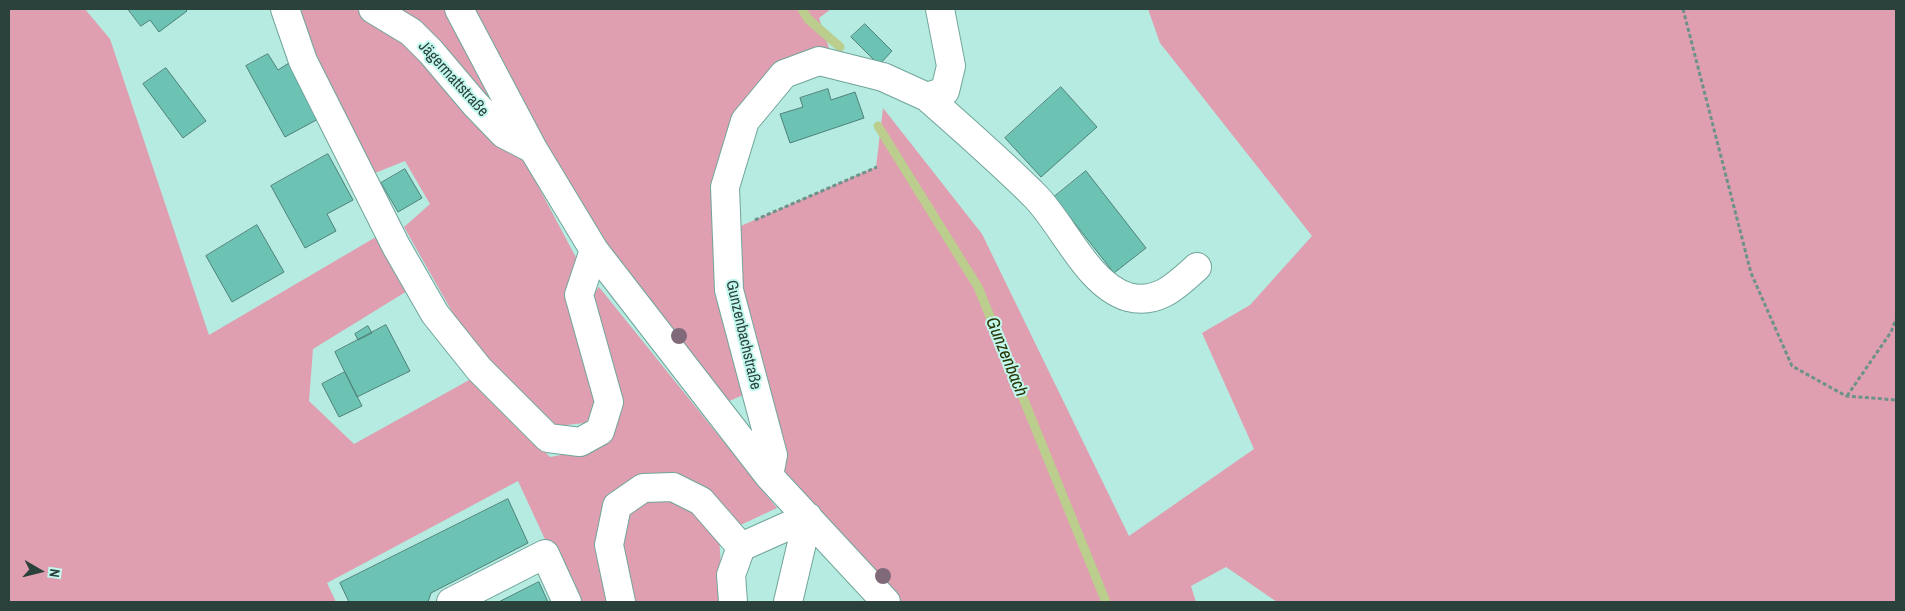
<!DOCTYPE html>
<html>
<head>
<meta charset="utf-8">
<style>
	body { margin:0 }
	#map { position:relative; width:1905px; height:611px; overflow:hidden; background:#b5ebe0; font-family:"Archivo Narrow",sans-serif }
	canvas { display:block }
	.frame { position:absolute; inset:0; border:10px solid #2b413c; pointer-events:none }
	.north { position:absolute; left:15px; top:546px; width:50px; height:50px; -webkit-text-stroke:4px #c2f8ee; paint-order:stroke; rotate:98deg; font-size:14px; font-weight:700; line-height:20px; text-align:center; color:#2b413c }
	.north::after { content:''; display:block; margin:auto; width:18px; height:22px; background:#2b413c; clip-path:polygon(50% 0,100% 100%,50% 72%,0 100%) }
</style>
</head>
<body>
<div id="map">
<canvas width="1905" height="611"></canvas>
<div class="frame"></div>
<div class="north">N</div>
</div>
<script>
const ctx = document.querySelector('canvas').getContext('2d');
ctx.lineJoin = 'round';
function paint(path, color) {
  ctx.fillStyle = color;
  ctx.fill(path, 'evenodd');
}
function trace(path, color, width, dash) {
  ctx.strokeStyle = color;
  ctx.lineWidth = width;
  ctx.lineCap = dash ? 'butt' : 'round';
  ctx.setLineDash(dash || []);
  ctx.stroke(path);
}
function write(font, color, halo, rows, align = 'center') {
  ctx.font = font + ' "Archivo Narrow",sans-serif';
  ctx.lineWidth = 4;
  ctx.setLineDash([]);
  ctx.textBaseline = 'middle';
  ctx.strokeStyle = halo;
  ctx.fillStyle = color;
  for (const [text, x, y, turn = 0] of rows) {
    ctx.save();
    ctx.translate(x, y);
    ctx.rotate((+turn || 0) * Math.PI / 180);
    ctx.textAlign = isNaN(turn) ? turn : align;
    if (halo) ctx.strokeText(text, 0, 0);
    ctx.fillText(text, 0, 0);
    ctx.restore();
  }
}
paint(new Path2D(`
	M9 9H85L110 39 209 335 381 234 412 288 313 349 309 401 354 444 471 379 550 457 589 450 620 416 589 299 599 287 777 508 719 535 723 602H574L518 481 327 583 336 602H9Z
	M304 9H444L580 265 603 402 585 423 557 426 467 338 404 227 430 204 405 161 375 173 292 17Z
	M459 9H831L819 18 829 48 784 74 745 121 727 232 876 167 883 108 982 234 1129 536 1254 449 1202 333 1250 305 1312 236 1160 43 1148 9H1896V602H1277L1226 567 1191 586 1196 602H886L769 476 755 390 715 407 649 322Z`), '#df9fb0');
trace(new Path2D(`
	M802 9 808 19 840 47
	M878 126 978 287 1106 602`), '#bbce8e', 9);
const building = new Path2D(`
	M128 9H185L187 11 159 32 150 20 141 26Z
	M865 24 892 51 879 65 851 37Z
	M268 54 278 70 289 63 320 118 285 137 246 66Z
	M166 68 206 121 183 138 143 84Z
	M1061 87 1097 127 1041 177 1005 138Z
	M828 89 831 100 855 92 864 118 790 143 780 114 803 107 800 98Z
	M328 154 353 200 327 214 336 231 305 248 271 186Z
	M405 169 422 198 398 212 381 183Z
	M1086 171 1146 248 1114 273 1054 197Z
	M257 225 284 272 232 302 206 256Z
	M386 325 410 371 357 397 335 352Z
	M368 326 372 333 358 340 355 334Z
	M345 372 362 406 339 417 322 384Z
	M508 499 528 543 431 593 428 602H349L340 583Z
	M539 582 548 602H499Z`);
paint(building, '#6cc2b3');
trace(building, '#4f8178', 1);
const minor = new Path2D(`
	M285 9 303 61 396 246 435 314 479 369 548 438 580 442 600 431 609 402 579 295 594 250
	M373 9 411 32 431 52 475 104 504 134 533 149
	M459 9 533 149 594 250 769 476 886 602
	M927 97C964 130 1001 162 1036 197 1064 226 1088 285 1128 297 1158 305 1177 285 1197 267
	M769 476 773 455 729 290 725 187 745 121 784 74 819 61 883 77 927 97 945 91 951 66 940 9
	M451 602 545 554 567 602
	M621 602 609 545 617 506 643 488 673 487 701 501 741 547
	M733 602 731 575 741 547 808 517
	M788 602 808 517`);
trace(minor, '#71a49b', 30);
trace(new Path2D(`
	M1683 9 1751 273 1792 366 1846 396 1896 400
	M755 220 877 167
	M1847 396 1891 332 1896 319`), '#6d928a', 3, [4, 2.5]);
trace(minor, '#fff', 28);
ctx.fillStyle = '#806a7a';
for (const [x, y] of [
	[679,336],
	[883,576]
]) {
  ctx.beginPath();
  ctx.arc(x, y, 8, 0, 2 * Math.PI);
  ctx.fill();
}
write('16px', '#2b413c', '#c2f8ee', [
	["Jägermattstraße",453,79,48],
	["Gunzenbachstraße",743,335,77]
]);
write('italic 18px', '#2a3504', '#c2f8ee', [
	["Gunzenbach",1006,357,68]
]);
</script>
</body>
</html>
